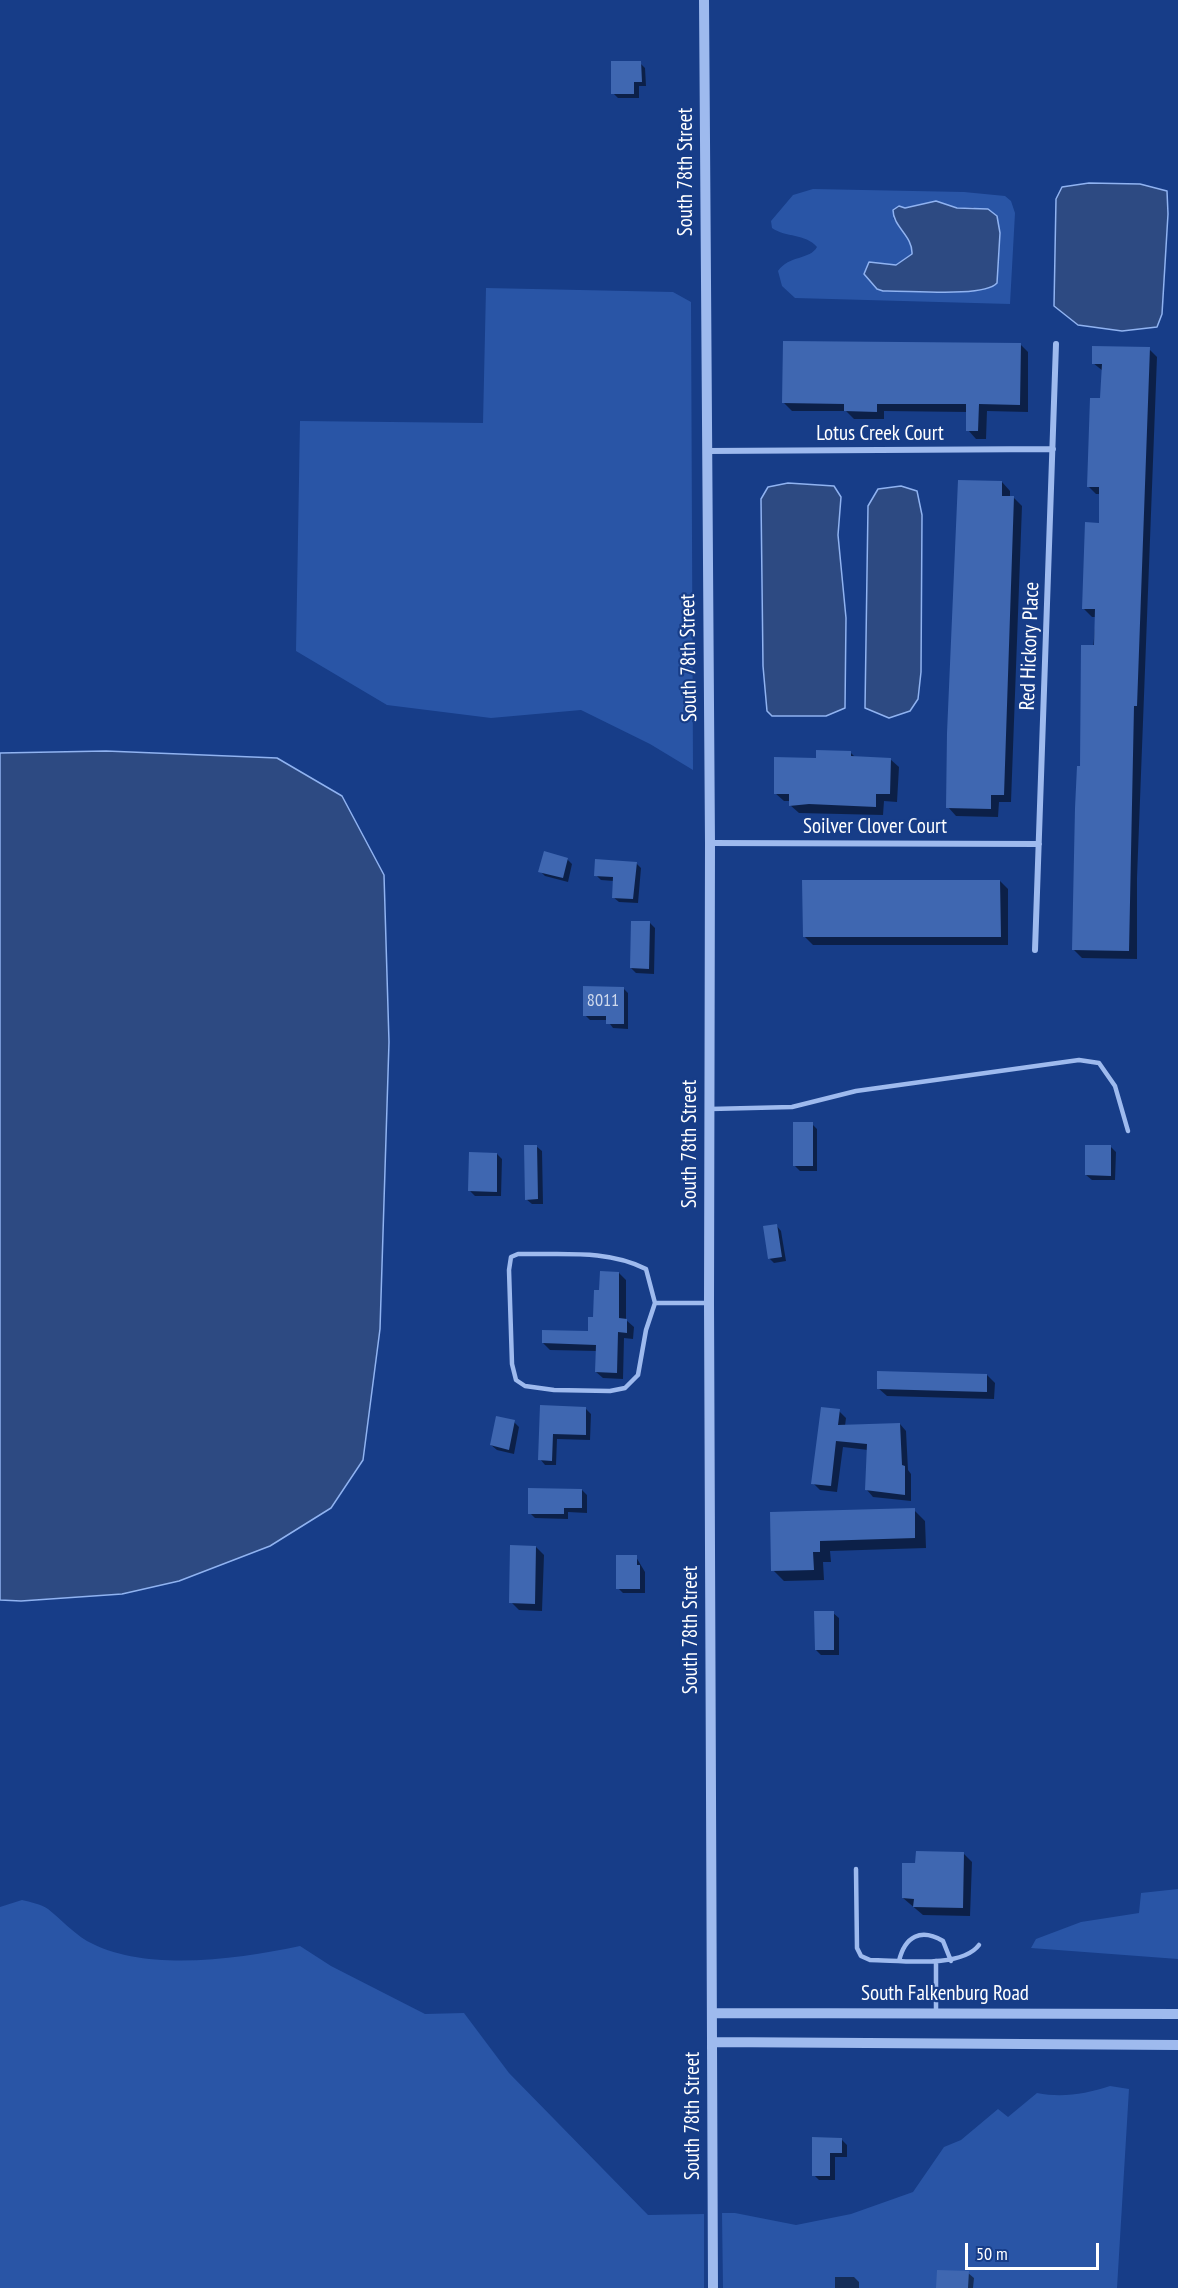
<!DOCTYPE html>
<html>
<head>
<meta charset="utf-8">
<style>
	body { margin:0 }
	#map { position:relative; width:1178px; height:2288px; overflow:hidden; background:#173d88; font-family:"PT Sans Narrow",sans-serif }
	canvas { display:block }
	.scale { position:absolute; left:965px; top:2243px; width:134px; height:27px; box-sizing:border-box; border:3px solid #fff; border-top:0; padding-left:8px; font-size:18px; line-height:21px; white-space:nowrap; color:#fff; -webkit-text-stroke:4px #173d88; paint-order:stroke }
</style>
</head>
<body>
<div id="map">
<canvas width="1178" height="2288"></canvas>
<div class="scale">50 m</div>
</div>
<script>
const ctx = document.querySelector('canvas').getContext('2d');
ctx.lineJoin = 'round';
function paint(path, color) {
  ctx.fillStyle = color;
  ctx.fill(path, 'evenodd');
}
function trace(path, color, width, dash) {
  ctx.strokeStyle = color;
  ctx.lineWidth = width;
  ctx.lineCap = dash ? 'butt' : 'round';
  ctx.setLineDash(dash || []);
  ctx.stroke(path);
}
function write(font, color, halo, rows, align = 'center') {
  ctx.font = font + ' "PT Sans Narrow",sans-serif';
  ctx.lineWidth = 4.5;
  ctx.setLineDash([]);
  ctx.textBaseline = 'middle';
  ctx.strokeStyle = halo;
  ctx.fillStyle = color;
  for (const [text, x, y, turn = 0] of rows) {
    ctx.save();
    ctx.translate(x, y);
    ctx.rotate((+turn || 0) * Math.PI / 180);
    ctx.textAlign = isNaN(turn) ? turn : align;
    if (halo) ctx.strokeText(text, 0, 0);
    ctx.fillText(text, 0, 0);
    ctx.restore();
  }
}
paint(new Path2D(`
	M813 189 964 192 1005 196 1011 201 1015 213 1010 304 795 298 782 286 778 271C789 255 810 260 817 247 805 233 786 238 772 228L771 221 793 195ZM936 201 957 208 973 207 1000 233 997 282C984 298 907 290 883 291L869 262 896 265 912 254V247L893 218 899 206 905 208Z
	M486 288 673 292 691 302 693 770 650 744 581 710 491 718 387 705 296 651 300 421 483 423Z
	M1178 1889V1959L1031 1948 1036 1939 1081 1922 1139 1913 1141 1893Z
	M22 1900C30 1902 41 1904 48 1909 61 1919 72 1932 87 1941 145 1973 238 1959 300 1946L331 1966 425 2014 464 2013 509 2073 648 2215 704 2214V2288H0V1907Z
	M1110 2086 1129 2089 1117 2288H723L722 2213H735L796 2225 851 2214 913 2192 944 2147 961 2140 998 2109 1008 2117 1037 2093C1062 2098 1086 2094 1110 2086Z`), '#2955a6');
const water = new Path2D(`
	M1089 183 1140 184 1167 191 1168 214 1162 314 1157 327 1122 331 1078 325 1054 306 1056 199 1062 187Z
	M936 201 957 208 988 209 997 216 1000 233 997 283C984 298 906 290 883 291L877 289 864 274 869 262 896 265 912 254C913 236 893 227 893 210L899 206 905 208Z
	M788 483 834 486 841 497 838 535 846 618 845 708 826 716H772L767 711 763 666 761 499 768 487Z
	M901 486 917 491 922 515 921 672 918 699 910 711 889 718 865 708 868 506 878 489Z
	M106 751 277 758 342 796 384 875 389 1042 380 1329 363 1460 331 1508 270 1546 179 1581 122 1594 21 1601 0 1600V753Z`);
paint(water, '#2d4a82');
trace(water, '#90b3f1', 1.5);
paint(new Path2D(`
	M640 63 645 68 646 86H639V98H618L613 93Z
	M1020 344 1028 352V412L987 411 986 439H976L968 430V412L884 411V419H854L846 411H792L784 403Z
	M1149 349 1157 357 1137 878V959L1082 958 1074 950 1082 768 1096 617H1092L1084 609 1100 524 1101 494H1096L1088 486 1102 400 1103 371 1093 363Z
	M1002 482 1010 491V498H1014L1022 506 1011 802H999L998 817 956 816 948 807Z
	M850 752 856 758 890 759 899 767 897 802 884 801 883 815 799 813 790 805V801H784L775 793 817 759Z
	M567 859 572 864 568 882 545 876 540 871Z
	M636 863 641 868 638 903 619 902 613 897 614 881 601 880 596 875Z
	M1000 881 1008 889V945H813L805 937Z
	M650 923 655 928 654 974 636 973 631 968Z
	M623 988 628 993V1029L613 1028 607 1020H590L585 1015Z
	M812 1124 817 1129V1171H800L795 1166Z
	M536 1146 542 1151 543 1204H532L526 1199Z
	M1110 1146 1116 1152 1115 1180H1092L1086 1175Z
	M497 1154 502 1159 501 1196H475L470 1191Z
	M776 1225 781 1231 786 1261 774 1263 769 1258Z
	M619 1273 626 1280V1320L634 1327 633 1339 624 1338 623 1379 603 1378 596 1372 597 1351 550 1350 543 1343 589 1333 600 1292Z
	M987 1375 995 1383 994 1399 887 1396 878 1388Z
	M541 1406 586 1409 591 1414 590 1440 557 1439 556 1465H545L540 1459Z
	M839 1411 846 1418 845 1426 900 1424 906 1431 908 1470 911 1474V1501L873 1497 867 1490 868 1450 843 1447 837 1492 820 1490 813 1483Z
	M514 1422 519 1427 514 1454 497 1450 491 1445Z
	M582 1490 587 1495V1513L568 1512V1519L535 1518 530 1513Z
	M914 1510 925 1521 926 1548 830 1551 831 1562H823L824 1580 784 1581 773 1570 771 1514Z
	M536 1547 544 1555 542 1611 519 1610 511 1602Z
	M636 1557 645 1572V1593H623L618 1588Z
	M833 1613 839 1618V1655H821L816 1650Z
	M964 1854 972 1862 970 1916 923 1915 903 1898 917 1865Z
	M814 2138 842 2140 847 2145V2157H835V2180H819L814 2175Z
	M968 2273 974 2278 973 2288H938Z
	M835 2277H854L859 2282V2288H835Z`), '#0007');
paint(new Path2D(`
	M611 61H641L642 82H634V94H611Z
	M783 341 1021 343 1020 405 979 404 978 431H966V404H877V412L844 411V404L782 403Z
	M1092 346 1150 347 1137 706H1134L1129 951 1072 950 1075 808 1077 766H1080L1081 645H1094L1095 609H1082L1085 522 1099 523V487H1087L1090 398H1100L1102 364H1092Z
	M958 480 1002 481V496H1014L1004 795H991V809L946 808 947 733Z
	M816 750 851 751V756L891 758 890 794H876V807L809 804 789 806V794H774V757L816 758Z
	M544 851 568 858 563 878 538 872Z
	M595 859 637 862 633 899 612 898 613 877 594 876Z
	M802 880H1000L1001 937H803Z
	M631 921H650L649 969 630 968Z
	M583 986 624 987V1024H606V1016H583Z
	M793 1122H813V1166H793Z
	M524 1145H537L538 1199 525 1200Z
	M1085 1145H1111V1176L1085 1175Z
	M469 1152 497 1153V1192L468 1191Z
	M777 1224 782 1257 768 1259 763 1226Z
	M600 1271 619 1272V1318L627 1319V1333L618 1332 617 1373 595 1372 596 1345 542 1343V1330L588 1331V1317H593L594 1290H599Z
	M877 1371 987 1374V1392L877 1389Z
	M540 1405 586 1407V1435L553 1434 552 1461 538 1460Z
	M821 1407 840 1409 838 1425 900 1423 902 1465 905 1466V1495L865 1490 867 1444 836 1441 831 1486 811 1484Z
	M496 1416 515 1420 509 1450 490 1445Z
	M528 1488 582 1489V1508H564V1514H528Z
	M915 1508V1538L820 1541V1552H813L814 1570 771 1571 770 1512Z
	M510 1545 536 1546 535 1604 509 1603Z
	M616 1555H637V1565H640V1589H616Z
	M814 1611H834V1650H815Z
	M916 1851 964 1852 963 1908 913 1907 914 1899 902 1898V1863H915Z
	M812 2137 842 2138V2153H830V2176H812Z
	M937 2270 969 2271 968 2288H936Z`), '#3f67b1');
trace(new Path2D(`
	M710 1109 792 1107 856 1091 1079 1060 1099 1063 1115 1086 1128 1131
	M518 1254C561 1255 607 1249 646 1269L655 1303 646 1330 638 1375 625 1388 610 1391 554 1390 525 1386 516 1380 512 1364 509 1270 511 1257Z
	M655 1303H709
	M856 1869 857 1948 861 1956 870 1960C899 1960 961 1969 979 1945
	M899 1961C905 1936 921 1928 943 1941L951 1961
	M936 1961V2014`), '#9ebaee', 4.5);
trace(new Path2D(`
	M707 451 1053 449
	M710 843 1039 844
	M1035 950 1056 344`), '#9ebaee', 6);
trace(new Path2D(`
	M704 0 710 843 709 1303 713 2288
	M712 2013 1178 2014
	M712 2042 1178 2045`), '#9ebaee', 10);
write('18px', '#cfd9ec', null, [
	["8011",603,1001]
]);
write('21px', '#fff', '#173d88', [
	["South 78th Street",686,172,-90],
	["Lotus Creek Court",880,434],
	["Red Hickory Place",1030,646,-88],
	["South 78th Street",689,658,-91],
	["Soilver Clover Court",875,827],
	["South 78th Street",690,1144,-90],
	["South 78th Street",691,1630,-90],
	["South Falkenburg Road",945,1994],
	["South 78th Street",693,2116,-90]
]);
</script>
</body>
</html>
